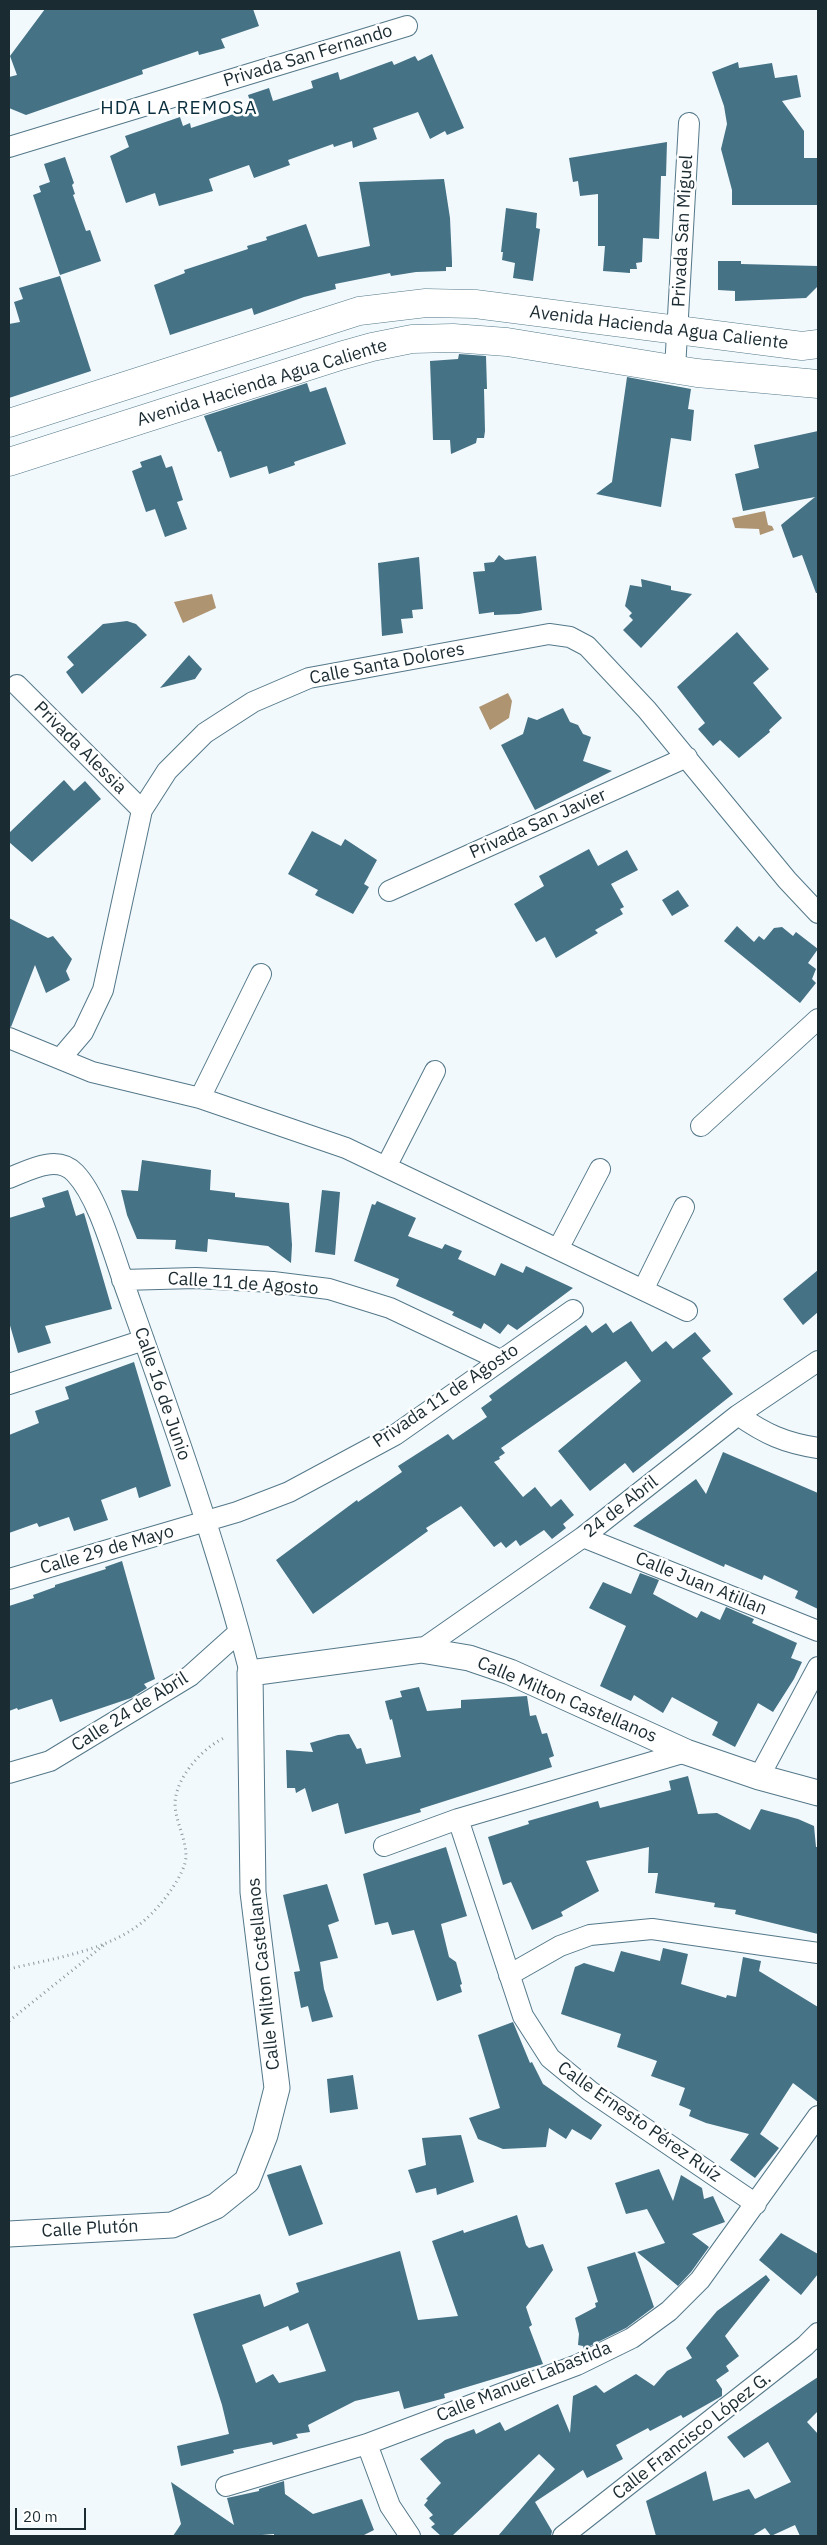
<!DOCTYPE html>
<html>
<head>
<meta charset="utf-8">
<style>
	body { margin:0 }
	#map { position:relative; width:827px; height:2545px; overflow:hidden; background:#f1f9fd; font-family:"IBM Plex Sans",sans-serif }
	canvas { display:block }
	.frame { position:absolute; inset:0; border:10px solid #1b2b32; pointer-events:none }
	.scale { position:absolute; left:15px; top:2508px; width:71px; height:22px; box-sizing:border-box; border:2px solid #1b2b32; border-top:0; padding-left:6px; font-size:15px; line-height:18px; white-space:nowrap; color:#1b2b32; -webkit-text-stroke:4px #fff; paint-order:stroke }
</style>
</head>
<body>
<div id="map">
<canvas width="827" height="2545"></canvas>
<div class="frame"></div>
<div class="scale">20 m</div>
</div>
<script>
const ctx = document.querySelector('canvas').getContext('2d');
ctx.lineJoin = 'round';
function paint(path, color) {
  ctx.fillStyle = color;
  ctx.fill(path, 'evenodd');
}
function trace(path, color, width, dash) {
  ctx.strokeStyle = color;
  ctx.lineWidth = width;
  ctx.lineCap = dash ? 'butt' : 'round';
  ctx.setLineDash(dash || []);
  ctx.stroke(path);
}
function write(font, color, halo, rows, align = 'center') {
  ctx.font = font + ' "IBM Plex Sans",sans-serif';
  ctx.lineWidth = 5;
  ctx.setLineDash([]);
  ctx.textBaseline = 'middle';
  ctx.strokeStyle = halo;
  ctx.fillStyle = color;
  for (const [text, x, y, turn = 0] of rows) {
    ctx.save();
    ctx.translate(x, y);
    ctx.rotate((+turn || 0) * Math.PI / 180);
    ctx.textAlign = isNaN(turn) ? turn : align;
    if (halo) ctx.strokeText(text, 0, 0);
    ctx.fillText(text, 0, 0);
    ctx.restore();
  }
}
paint(new Path2D(`
	M765 511 768 525 772 526 774 530 760 535 759 529 735 528 732 518Z
	M212 594 216 608 183 623 174 602Z
	M508 693 512 701 509 718 490 730 479 707Z`), '#af9472');
paint(new Path2D(`
	M45 9H253L259 26 221 39 225 48 199 55 198 51 142 70 143 74 26 115 9 108V77L17 75 10 56Z
	M432 54 464 128 447 135 445 131 430 139 418 112 373 128 377 139 353 148 352 141 334 147 333 144 288 160 290 165 254 178 249 165 209 179 213 191 159 206 155 193 126 203 110 156 129 147 125 136 180 117 183 126 190 123 191 128 252 108 248 95 269 88 273 101 313 88 311 81 338 72 340 80 392 61 394 65 415 56 418 61Z
	M738 62 739 68 772 63 775 78 797 75 801 97 782 101 804 131V158H818V205H732V190L721 149 727 124 724 106 712 72Z
	M667 142 666 176H661L659 239 643 238 642 262 636 263 637 269H630V273L603 271 605 246H598V194L580 196 578 181 573 182 569 158Z
	M65 157 74 183 72 185 75 194 73 195 86 231 90 230 101 261 60 275 33 195 41 192 39 186 50 182 44 164Z
	M444 179 450 218 452 262V267H446V271L416 272 391 276 390 273 335 284 336 289 304 297 254 315 252 308 170 335 154 285 185 273 184 270 248 249 247 246 267 240 266 237 306 224 318 257 370 246 359 182Z
	M506 208 537 213 536 228 540 229 533 281 513 278 515 263 502 260 503 252H501Z
	M718 261H741V264L818 266V286L806 298 735 301V291L718 290Z
	M60 276 91 371 9 398V324L20 322 14 302 23 299 19 288Z
	M459 354 486 356 487 389H484L485 431 484 438H477L476 443 451 454 450 440H433L430 361 458 359Z
	M627 377 691 389 688 409 694 410 691 441 671 438 661 507 596 494 612 482Z
	M307 383 310 392 326 387 346 444 294 462 295 465 269 474 267 466 230 478 221 451 218 452 204 416Z
	M818 431V593H816L802 555 793 558 781 525 815 497 743 511 735 474 759 468 754 445Z
	M161 455 166 468 172 466 183 500 177 502 187 529 165 537 155 509 146 512 132 471 142 467 140 462Z
	M499 555 505 560 536 556 542 610 519 614 494 615V612L479 614 473 572 485 571 484 563 494 562Z
	M419 557 423 609 412 610 413 618 401 619 403 633 382 636 378 563Z
	M641 579 671 586V590L692 594 641 648 623 630 633 620 629 616 632 613 625 606 630 585 642 587Z
	M127 621 136 624 147 635 82 694 66 672 74 665 67 657 103 624Z
	M737 632 769 669 753 683 782 718 769 730 770 732 739 758 720 740 713 746 698 729 705 723 677 687Z
	M189 655 202 669 195 679 160 688Z
	M563 708 570 722 578 725 583 734 591 737 583 761 612 771 535 810 501 745 523 734 528 717 537 720Z
	M64 780 74 791 85 781 101 799 32 862 9 842V833Z
	M312 831 341 846 345 839 377 860 364 884 369 887 353 914 315 895 318 890 288 874Z
	M589 849 598 866 627 850 638 870 611 884 624 907 620 909 623 914 595 930 598 933 556 958 545 937 536 942 514 904 544 886 539 876Z
	M678 890 689 906 672 916 662 900Z
	M9 918 48 938 53 936 72 959 66 971 70 980 46 993 35 965 11 1027 9 1026Z
	M737 926 754 942 759 936 764 940 774 928 782 927 793 936 796 932 818 949 808 963 816 969 812 979 816 983 800 1003 724 941Z
	M142 1160 211 1170 210 1190 235 1193V1197L289 1203 292 1245 291 1263 268 1246 208 1239 207 1252 175 1249 176 1240 137 1239 127 1215 121 1190 138 1191Z
	M68 1190 76 1216 84 1213 112 1309 45 1326 51 1343 18 1353 9 1322V1218L45 1207 42 1198Z
	M322 1190 340 1192 335 1255 315 1252Z
	M377 1201 416 1218 408 1236 442 1249 445 1244 462 1251 458 1259 495 1276 501 1263 523 1273 526 1266 573 1288 517 1330 508 1324 500 1334 484 1323 481 1329 452 1315 454 1312 396 1286 399 1279 354 1261 372 1204 375 1205Z
	M818 1270V1312L803 1325 783 1299Z
	M631 1321 652 1352 666 1341 673 1349 695 1332 711 1351 702 1358 733 1394 633 1473 625 1463 590 1491 558 1451 641 1381 626 1361 501 1448 505 1453 499 1457 500 1459 494 1462 523 1497 535 1487 551 1507 561 1499 574 1515 563 1524 566 1528 552 1539 544 1530 520 1546 516 1540 506 1548 501 1542 494 1547 461 1506 426 1528 428 1531 313 1614 276 1560 357 1500 358 1502 402 1472 398 1466 448 1434 453 1440 487 1417 481 1408 492 1400 489 1396 586 1325 592 1333 606 1323 613 1333Z
	M134 1362 171 1486 139 1498 136 1487 101 1500 108 1520 74 1531 69 1517 39 1527 37 1523 9 1533V1435L39 1423 35 1411 69 1399 65 1387Z
	M723 1452 818 1493V1609L795 1598 798 1591 764 1575 762 1580 725 1564 724 1567 633 1526 696 1479 706 1494Z
	M122 1561 155 1679 144 1684 147 1688 131 1698 60 1722 52 1699 18 1710 17 1708 9 1711V1606L34 1598 33 1595 55 1587V1585L106 1569 105 1567Z
	M640 1573 659 1580 653 1594 697 1618 701 1611 720 1620 726 1607 754 1619 752 1623 797 1643 791 1658 802 1662 794 1679 773 1712 758 1703 735 1747 712 1735 718 1722 672 1697 663 1713 634 1695 631 1701 600 1686 626 1626 589 1608 603 1582 631 1594Z
	M419 1687 427 1711 461 1708V1700L527 1696 530 1716 536 1715 542 1734 547 1733 554 1756 549 1758 552 1767 420 1809 421 1812 345 1834 338 1803 312 1812 305 1788 296 1793 295 1788H287L286 1750 313 1752 310 1743 338 1735 349 1734 357 1749 361 1748 366 1764 401 1757 392 1719 390 1720 385 1701 402 1697 400 1691Z
	M688 1776 698 1814 717 1813 750 1830 761 1809 798 1819 814 1826 816 1847H818V1934L735 1914 736 1910 714 1907 715 1903 655 1893 658 1873H648L649 1847 586 1861 599 1891 561 1912 563 1916 532 1930 511 1882 503 1885 488 1837 529 1824 528 1821 598 1801 600 1808 671 1790 669 1781Z
	M446 1847 467 1916 441 1924 449 1957 456 1962 462 1984 460 1985 462 1992 437 2001 414 1930 392 1935 388 1922 375 1925 363 1874Z
	M327 1884 339 1921 328 1925 338 1958 320 1962 324 1989 333 2017 312 2022 308 2006 301 2008 294 1972 300 1971 283 1895Z
	M663 1948 688 1954 681 1984 726 1998 727 1995 736 1997 743 1957 761 1961 759 1971 818 2007V2102L793 2083 760 2134 779 2148 755 2178 730 2160 749 2134 706 2123 689 2116 691 2110 679 2105 685 2088 651 2076 657 2061 617 2047 621 2034 561 2014 575 1967 584 1963 614 1972 621 1951 660 1961Z
	M513 2022 530 2063 532 2062 543 2084 602 2125 591 2140 572 2129 566 2139 549 2128 546 2147 503 2149 478 2139 469 2118 500 2108 478 2035Z
	M353 2075 358 2109 330 2113 327 2079Z
	M461 2135 474 2182 437 2195 436 2188 416 2193 408 2170 426 2165 422 2138Z
	M301 2165 323 2224 289 2236 267 2175Z
	M659 2169 673 2201 681 2175 702 2188 704 2199 713 2196 725 2222 692 2234 709 2247 691 2272 678 2286 637 2252 665 2243 647 2209 626 2214 615 2183Z
	M517 2215 526 2245 529 2248 543 2244 553 2270 526 2307 532 2325 529 2327 543 2364 444 2394 445 2398 404 2409 399 2391 355 2401 308 2425 310 2432 296 2434 298 2438 273 2445 272 2442 233 2450 234 2453 181 2466 177 2446 229 2434 222 2405 193 2314 260 2294 264 2307 299 2292 296 2283 400 2251 418 2320 458 2316 432 2241 463 2230 464 2233ZM308 2323 326 2371 279 2383 273 2374 256 2383 242 2345 288 2326 290 2331Z
	M781 2233 818 2254V2274L801 2295 759 2260Z
	M635 2252 654 2307 626 2328 584 2349 583 2346 578 2345 579 2334 575 2318 596 2307 595 2303 598 2302 587 2267Z
	M766 2275 770 2280 725 2336 739 2356 726 2366 729 2371 716 2380 722 2389V2396L683 2418 681 2415 650 2431 648 2428 616 2445 623 2459 587 2478 583 2470 535 2502 552 2531 551 2536H498L555 2469 539 2454 452 2536H441L431 2527 435 2524 429 2518 433 2515 424 2505 428 2500 426 2499 441 2483 420 2459 445 2440 474 2429 476 2434 500 2422 505 2431 558 2404 570 2433 573 2396 596 2385 604 2393 636 2374 654 2386 667 2371 692 2358 686 2348 717 2311Z
	M818 2377V2411L807 2422 818 2434V2536H800L795 2525 771 2536 765 2528 752 2536H656L646 2501 706 2471 713 2501 749 2489 755 2499 791 2482 768 2442 744 2458 727 2437Z
	M284 2481 285 2494 313 2514 362 2499 374 2530 362 2536H274V2534L250 2536H173L181 2524 171 2482 234 2525 227 2498 259 2491V2489Z`), '#457285');
const minor = new Path2D(`
	M9 147 407 26
	M675 369 689 123
	M17 685 142 810
	M389 891 687 757
	M9 1038 92 1072 200 1098 346 1148 687 1311
	M60 1059 83 1032 103 990 142 810 167 771 205 733 253 702 309 678 549 634 570 637 587 646 647 710 787 880 818 913
	M200 1098 261 974
	M701 1126 818 1019
	M386 1167 435 1071
	M9 1178C29 1170 57 1154 75 1173 100 1199 115 1261 128 1295 172 1419 217 1545 250 1673
	M558 1249 600 1169
	M122 1280 196 1278 273 1282 329 1289 390 1308 500 1360
	M643 1290 684 1207
	M9 1384 144 1340
	M738 1415C765 1434 785 1443 818 1448
	M583 1537 818 1631
	M9 1579 237 1512 289 1492 395 1435 573 1310
	M421 1650 583 1537 738 1415 818 1361
	M9 1773 50 1761 190 1676 239 1632
	M759 1777 818 1667
	M458 1819 523 2016 550 2058 590 2091 756 2204
	M384 1846 458 1819 686 1752
	M509 1975 560 1946 590 1935 652 1929 818 1953
	M367 2444 390 2506 410 2536
	M226 2486 367 2444 577 2365 632 2338 669 2311 700 2280 818 2116
	M563 2536 805 2346 818 2333`);
const tertiary = new Path2D(`
	M9 2234 172 2225 216 2206 247 2181 265 2135 277 2088 253 1892 250 1673 421 1650 469 1658 510 1672 686 1752 759 1777 818 1793`);
const secondary = new Path2D(`
	M9 423 359 311 426 303 475 304 802 346 818 344
	M9 462 340 356 372 347 412 339 453 338 507 342 697 373 818 384`);
trace(minor, '#547889', 22);
trace(tertiary, '#547889', 27);
trace(secondary, '#547889', 29);
trace(new Path2D(`
	M9 1969C54 1958 110 1951 146 1919 160 1907 186 1874 186 1856 186 1838 175 1821 175 1803 176 1777 203 1747 226 1737
	M9 2021 104 1945`), '#8d999e', 3, [1, 4]);
trace(minor, '#fff', 20);
trace(tertiary, '#fff', 25);
trace(secondary, '#fff', 28);
write('18px', '#1b2b32', '#fff', [
	["Privada San Fernando",308,56,-17],
	["Privada San Miguel",683,231,-87],
	["Avenida Hacienda Agua Caliente",659,328,7],
	["Avenida Hacienda Agua Caliente",262,383,-17],
	["Calle Santa Dolores",387,664,-11],
	["Privada Alessia",80,748,45],
	["Privada San Javier",538,824,-24],
	["Calle 11 de Agosto",243,1284,4],
	["Calle 16 de Junio",162,1394,71],
	["Privada 11 de Agosto",446,1396,-34],
	["24 de Abril",621,1507,-38],
	["Calle 29 de Mayo",107,1550,-16],
	["Calle Juan Atillan",701,1584,22],
	["Calle Milton Castellanos",567,1700,23],
	["Calle 24 de Abril",130,1712,-32],
	["Calle Milton Castellanos",264,1974,-96],
	["Calle Ernesto Pérez Ruíz",639,2122,35],
	["Calle Plutón",90,2229,-3],
	["Calle Manuel Labastida",524,2382,-22],
	["Calle Francisco López G.",692,2436,-38]
]);
ctx.letterSpacing = '1px';
write('19px', '#0a2f3e', '#fff', [
	["HDA LA REMOSA",179,109]
]);
ctx.letterSpacing = '0px';
</script>
</body>
</html>
